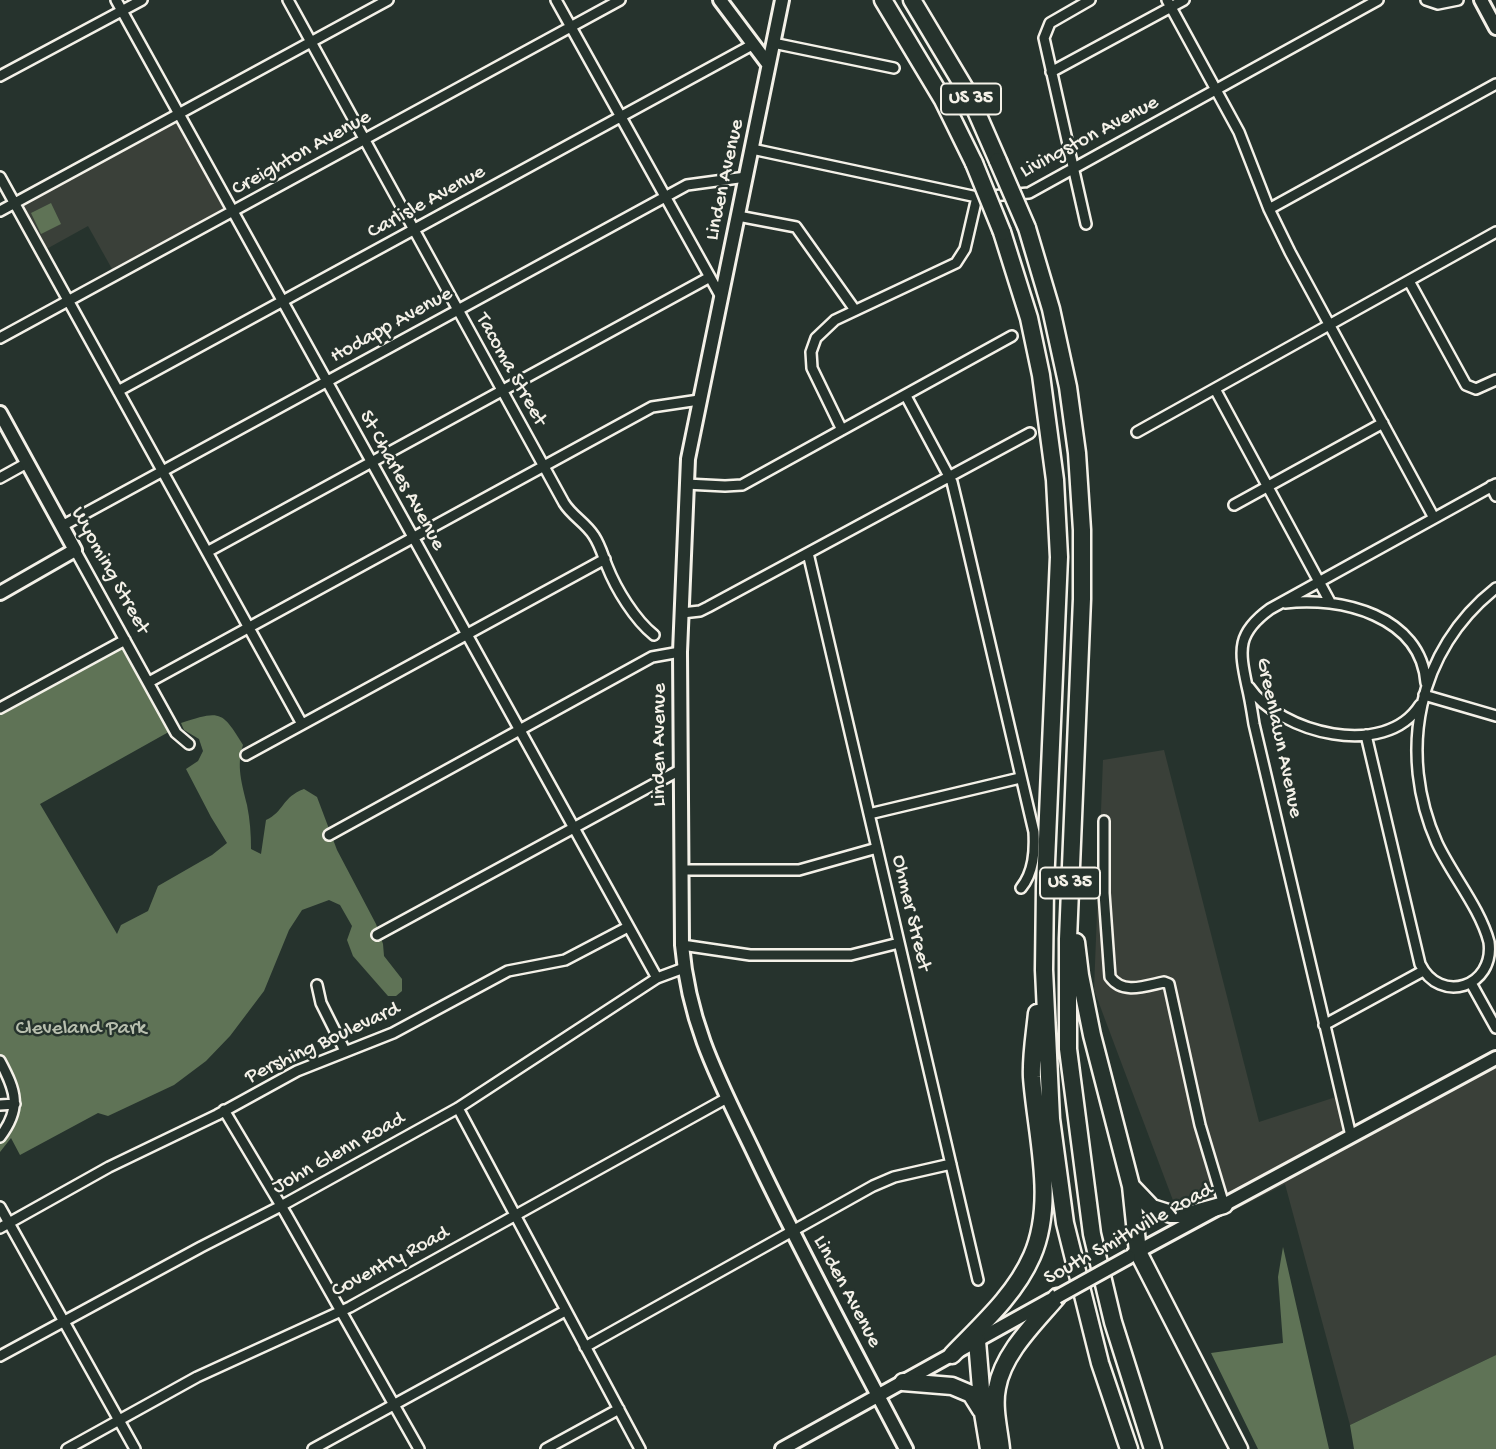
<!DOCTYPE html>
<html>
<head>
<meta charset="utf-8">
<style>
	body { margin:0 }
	canvas { display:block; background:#26332d }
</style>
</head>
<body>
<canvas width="1496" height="1449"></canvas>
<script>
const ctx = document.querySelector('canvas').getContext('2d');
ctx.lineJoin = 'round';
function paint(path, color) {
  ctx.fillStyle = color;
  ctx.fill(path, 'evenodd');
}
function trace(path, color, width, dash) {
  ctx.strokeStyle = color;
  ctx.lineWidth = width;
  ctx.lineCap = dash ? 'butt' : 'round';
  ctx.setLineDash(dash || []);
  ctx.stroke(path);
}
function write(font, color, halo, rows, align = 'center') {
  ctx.font = font + ' "Gochi Hand",sans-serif';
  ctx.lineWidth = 5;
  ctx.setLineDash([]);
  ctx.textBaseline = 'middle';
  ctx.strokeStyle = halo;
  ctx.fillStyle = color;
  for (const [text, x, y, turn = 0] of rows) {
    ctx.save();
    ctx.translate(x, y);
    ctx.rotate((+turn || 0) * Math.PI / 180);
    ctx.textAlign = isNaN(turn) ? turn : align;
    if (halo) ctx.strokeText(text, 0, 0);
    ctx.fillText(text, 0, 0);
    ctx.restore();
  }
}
paint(new Path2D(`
	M179 114 232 212 116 276 88 226 41 252 15 203Z
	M1164 750 1259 1122 1336 1097 1347 1147 1496 1067V1355L1350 1425 1285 1184 1186 1235 1094 990 1103 760Z`), '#3a4039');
paint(new Path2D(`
	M51 203 61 224 41 234 31 213Z
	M125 640 174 729 40 804 117 934 121 925 148 911 158 886 212 855 227 843 211 817 186 769 198 761 203 751 199 739 184 730 181 723C221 710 222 711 243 745 236 766 242 784 247 805 250 820 251 834 251 849L261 854 266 820C284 812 282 797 304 789L317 797 337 850 376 924 383 944 384 956 402 979V991L396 996H388L353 956 347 940 352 926 340 905 329 900 302 910 289 930 264 991 230 1036 206 1061 174 1085 108 1116 98 1113 20 1155 11 1138 0 1152V1137L15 1104 0 1061V708Z
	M1283 1247 1329 1449H1258L1211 1353 1283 1343 1278 1277Z
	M1496 1355V1449H1354L1350 1425Z`), '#5f7356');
const street = new Path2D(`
	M116 0 657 978
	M288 0 564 503C572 516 586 523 594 536 600 545 603 556 607 566 616 589 635 620 654 635
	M556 0 721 297
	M1167 0 1239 132 1269 209 1290 252 1434 518
	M1426 0 1438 4 1458 0
	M773 43 894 68
	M1051 72 1184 0
	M0 76 142 0
	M752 149 977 197 1029 193 1378 0
	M0 177 302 724
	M1269 209 1496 84
	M0 211 388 0
	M738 216 796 227 855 310
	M1086 224 1044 38 1050 23 1090 0
	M1409 281 1466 385 1476 389 1496 380
	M0 338 620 0
	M1215 389 1330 602
	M118 391 752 45
	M906 396 952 482 959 511 1034 832C1035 851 1034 872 1021 888
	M842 430 812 368 811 352 816 338 835 320 956 263 965 249 977 197
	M1137 432 1496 232
	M0 478 27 463
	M686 484 725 486 742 485 1012 336
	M1491 486 1496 496
	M1234 505 1383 423
	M62 526 687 185 746 177
	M75 550 176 733 189 744
	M207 552 710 277
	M808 553 978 1280
	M1285 603C1341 596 1421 616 1426 683
	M682 613 700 611 708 607 1030 433
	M149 682 652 407 699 400
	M1249 687C1280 733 1385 760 1420 705
	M1424 695 1496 716
	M0 708 125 640
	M1366 735 1420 964C1440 1005 1495 987 1489 942 1480 908 1452 875 1437 843 1397 753 1417 650 1496 588
	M246 755 605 559
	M869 814 1020 778
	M1104 821V893L1110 977C1123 995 1145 986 1164 982L1169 984 1200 1125 1224 1205
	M329 835 652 657 680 652
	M681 870H799L877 848
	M377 935 680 770
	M682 945 750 955H851L899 943
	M1471 983 1496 1028
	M317 985 321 1003 345 1051
	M1324 1025 1423 971
	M0 1061C16 1091 22 1108 0 1137
	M0 1105 15 1104
	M458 1108 640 1449
	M224 1110 286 1214 419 1449
	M1351 1136 1254 724C1252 711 1250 698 1247 686 1239 649 1237 633 1270 609L1496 484
	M0 1207 135 1449
	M0 1228 109 1167 217 1115 297 1071 393 1033 508 971 565 960 628 927
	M585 1347 873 1186 894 1177 951 1164
	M0 1356 201 1247 281 1206 458 1108 657 978 684 968
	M67 1449 197 1377 350 1307 727 1098
	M313 1449 565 1311
	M546 1449 619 1409`);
const secondary = new Path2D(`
	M720 0 768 64
	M782 0 688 459 680 652 682 945C689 1027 720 1082 755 1155 802 1254 855 1351 906 1449
	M1481 0 1496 28
	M0 413 75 550 0 593
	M1133 1254 1496 1058
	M782 1449 1050 1300`);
const highway = new Path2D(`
	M883 0 943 100 974 163
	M912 0 970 97 998 161
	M1027 228 1051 309 1068 387 1077 453 1082 530V599L1068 939V1049L1092 1234 1113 1322 1153 1449
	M1002 232 1029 318 1041 375 1055 480 1059 557 1045 886 1044 970 1051 1119 1065 1223 1100 1363 1129 1449
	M1076 942 1080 975 1092 1035 1131 1186 1152 1208 1171 1214H1192L1224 1205
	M1131 1186 1138 1252 1239 1449
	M977 1341 983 1413 989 1449
	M952 1355C981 1325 1015 1295 1032 1256 1056 1201 1036 1134 1032 1077 1031 1056 1035 1034 1037 1013
	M903 1382 952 1386 971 1394 981 1410
	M1001 1449C999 1430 993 1407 997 1388 1003 1353 1035 1323 1057 1297`);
trace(street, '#f4f1e8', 14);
trace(secondary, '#f4f1e8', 18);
trace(highway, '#f4f1e8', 21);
trace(street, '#26332d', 9);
trace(secondary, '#26332d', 12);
trace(highway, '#26332d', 16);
const secondaryBridge = new Path2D(`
	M1057 1297 1129 1257`);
const highwayBridge = new Path2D(`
	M998 161 1027 228
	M974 163 1002 232`);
trace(secondaryBridge, '#f4f1e8', 18, []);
trace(highwayBridge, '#f4f1e8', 21, []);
trace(secondaryBridge, '#26332d', 12);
trace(highwayBridge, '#26332d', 16);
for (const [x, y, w] of [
	[971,99,60],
	[1070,883,60]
]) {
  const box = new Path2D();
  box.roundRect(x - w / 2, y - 15.5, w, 31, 5);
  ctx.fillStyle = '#26332d';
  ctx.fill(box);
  trace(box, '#f4f1e8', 2);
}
write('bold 19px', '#f4f1e8', null, [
	["US 35",971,99],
	["US 35",1070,883]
]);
write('21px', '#f4f1e8', '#26332d', [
	["Livingston Avenue",1090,138,-28],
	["Creighton Avenue",302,154,-29],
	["Linden Avenue",726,180,-78],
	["Carlisle Avenue",427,203,-29],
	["Hodapp Avenue",392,326,-29],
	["Tacoma Street",510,370,61],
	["St Charles Avenue",401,481,61],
	["Wyoming Street",109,571,61],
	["Greenlawn Avenue",1278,738,78],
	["Linden Avenue",661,745,-90],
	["Ohmer Street",910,913,77],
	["Pershing Boulevard",323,1044,-25],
	["John Glenn Road",339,1154,-29],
	["South Smithville Road",1129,1235,-29],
	["Coventry Road",391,1263,-28],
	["Linden Avenue",846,1292,62]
]);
write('21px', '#b8bfae', '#26332d', [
	["Cleveland Park",81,1030]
]);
</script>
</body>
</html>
